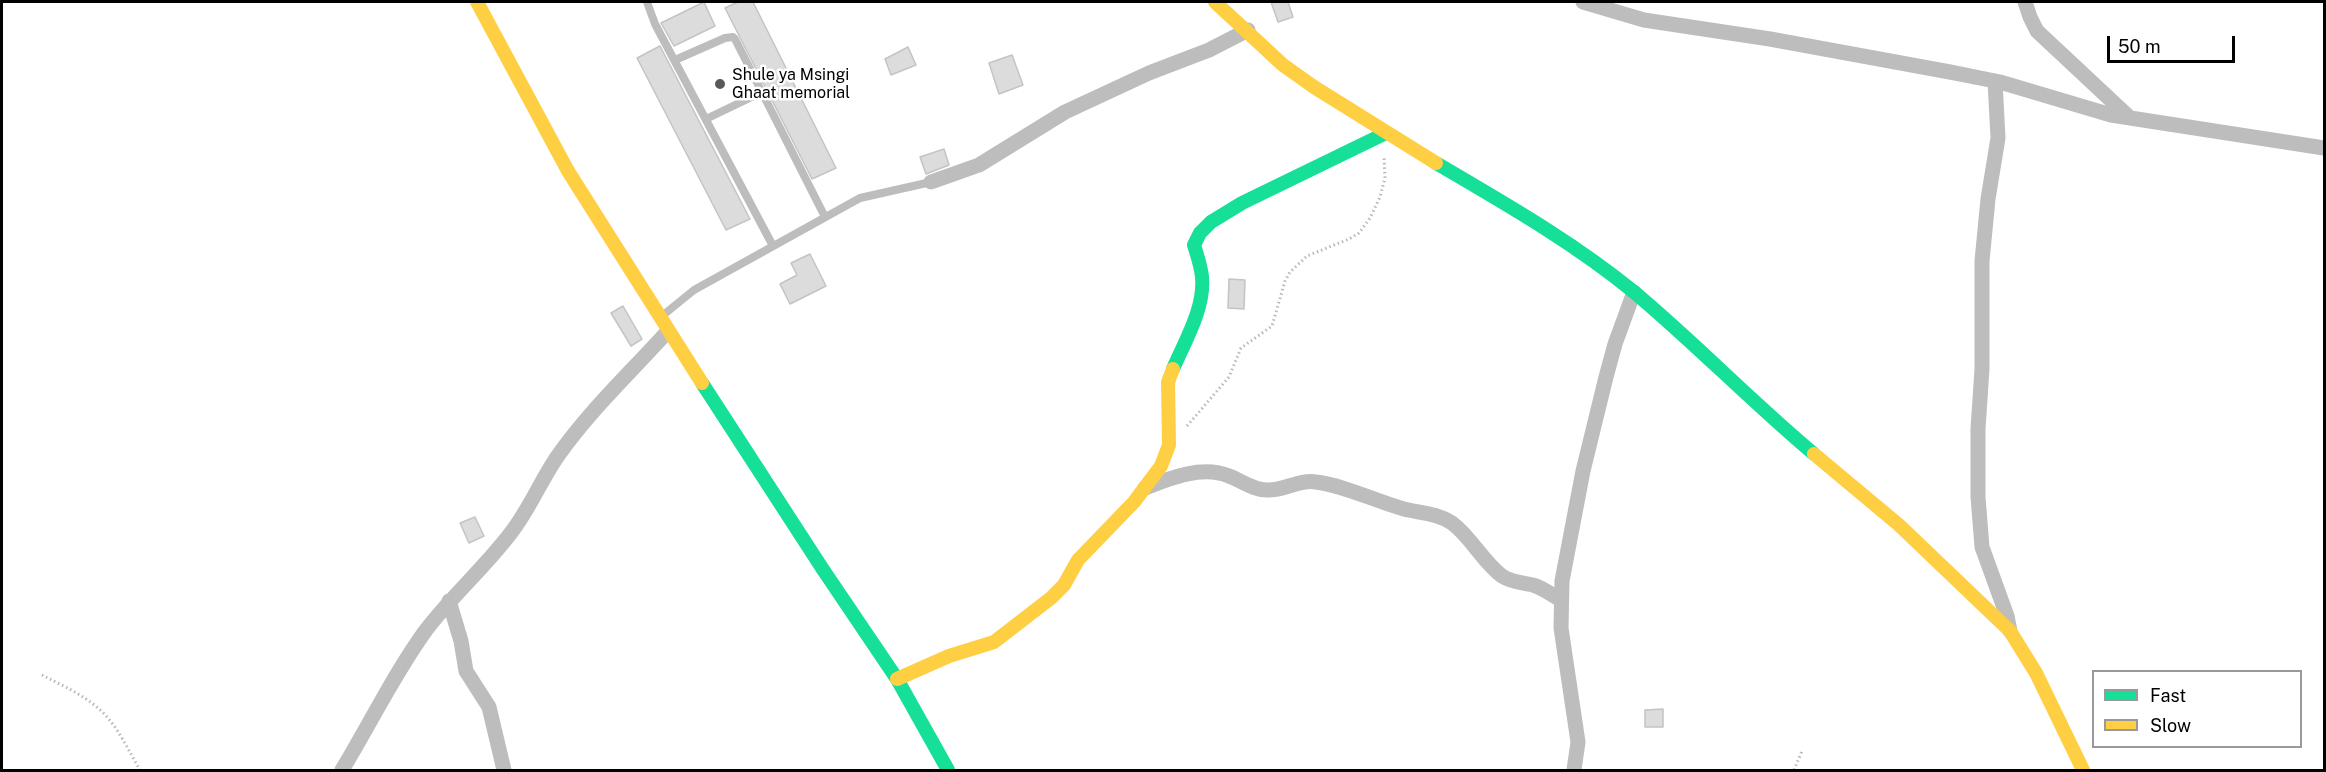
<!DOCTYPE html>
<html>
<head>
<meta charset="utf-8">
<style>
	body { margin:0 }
	#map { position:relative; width:2326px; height:772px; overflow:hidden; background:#fff; font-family:"Public Sans",sans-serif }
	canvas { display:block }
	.frame { position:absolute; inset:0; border:3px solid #000; pointer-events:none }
	.legend { position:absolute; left:2092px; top:670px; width:210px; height:78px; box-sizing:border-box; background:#fff; border:2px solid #999; margin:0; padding:8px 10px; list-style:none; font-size:18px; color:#000 }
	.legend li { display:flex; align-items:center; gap:12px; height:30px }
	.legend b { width:30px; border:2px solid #999 }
	.scale { position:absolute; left:2107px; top:36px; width:128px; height:27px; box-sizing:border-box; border:3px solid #000; border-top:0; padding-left:8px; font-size:18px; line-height:21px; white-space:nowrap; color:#000; -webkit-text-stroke:4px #fff; paint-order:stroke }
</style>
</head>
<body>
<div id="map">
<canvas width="2326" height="772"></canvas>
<div class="frame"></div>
<ul class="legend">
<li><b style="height:8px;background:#16e098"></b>Fast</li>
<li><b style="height:8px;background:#ffcf43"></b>Slow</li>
</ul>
<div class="scale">50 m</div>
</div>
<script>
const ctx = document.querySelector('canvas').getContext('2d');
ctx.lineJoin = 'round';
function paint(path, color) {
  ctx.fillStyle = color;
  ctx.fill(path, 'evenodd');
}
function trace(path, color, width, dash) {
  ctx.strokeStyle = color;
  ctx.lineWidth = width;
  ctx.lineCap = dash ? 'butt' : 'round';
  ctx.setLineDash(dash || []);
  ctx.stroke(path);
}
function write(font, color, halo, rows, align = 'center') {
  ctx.font = font + ' "Public Sans",sans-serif';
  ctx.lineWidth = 5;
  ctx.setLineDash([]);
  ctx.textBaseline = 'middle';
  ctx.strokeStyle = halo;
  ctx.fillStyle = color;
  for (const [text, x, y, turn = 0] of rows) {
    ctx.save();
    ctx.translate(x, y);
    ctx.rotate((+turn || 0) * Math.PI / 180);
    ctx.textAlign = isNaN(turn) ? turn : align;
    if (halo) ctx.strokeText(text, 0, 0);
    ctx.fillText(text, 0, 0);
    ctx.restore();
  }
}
const building = new Path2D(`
	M704 2 715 26 674 46 661 23Z
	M738 2H753L836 168 812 179 725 8Z
	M1271 2H1288L1293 17 1278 22Z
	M660 46 750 219 726 230 637 58Z
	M908 47 916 65 891 75 885 59Z
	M1012 55 1023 85 999 94 989 63Z
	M944 149 949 165 926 174 920 157Z
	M810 254 826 286 790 304 780 284 797 275 791 263Z
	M1229 279 1245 280 1244 309 1228 308Z
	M623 306 642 339 631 346 611 313Z
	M475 517 484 536 469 543 460 523Z
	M1663 709V727H1645V710Z`);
paint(building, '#dcdcdc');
trace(building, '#c4c4c4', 1.5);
trace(new Path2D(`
	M1187 426 1229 377 1241 348 1272 326 1285 281 1290 272 1307 256 1349 239 1359 233 1370 218 1380 197 1385 178 1384 156
	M42 675C61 685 82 694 98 708 117 724 128 750 140 770
	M1794 770 1802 751`), '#b8b8b8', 3, [1.5, 3]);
trace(new Path2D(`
	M647 2 655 24 773 246
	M675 60 725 38 733 37 735 39 825 217
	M706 119 762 92
	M662 316 694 290 860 198 931 182`), '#bdbdbd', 8);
trace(new Path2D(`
	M1583 2 1644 20 1770 39 1950 72 2000 82 2111 115 2324 148
	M2025 2 2030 17 2037 31 2129 117
	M1995 81 1998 138 1988 199 1982 261V369L1978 429V497L1982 547 2007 616 2010 631
	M931 182 979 165 1065 112 1149 73 1209 50 1248 30
	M1145 488C1170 478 1202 465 1229 476 1242 481 1253 490 1267 490 1284 491 1299 479 1316 482 1346 486 1375 501 1404 509 1420 513 1437 513 1452 523 1471 537 1483 562 1502 576 1511 582 1523 583 1533 585 1543 588 1552 595 1561 600
	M449 601 461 641 466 671 489 707 504 770
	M342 770C370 724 394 674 426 630 452 596 484 568 510 534 529 510 540 482 557 457 589 411 631 372 668 331
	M1574 770 1578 742 1561 628 1562 581 1583 471 1606 377 1615 344 1634 292`), '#bdbdbd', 15);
trace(new Path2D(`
	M1436 163C1504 203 1573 242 1634 292 1696 344 1752 402 1814 454
	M1173 369C1185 341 1205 308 1202 277 1201 266 1197 255 1194 245L1200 233 1211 222 1242 203 1386 133
	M702 383 822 568 897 679 948 770`), '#16e098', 14);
trace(new Path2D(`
	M477 2 568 171 702 383
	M1215 2 1283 65 1314 87 1436 163
	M1814 454 1899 525 2010 631 2036 673 2083 770
	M897 679 949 656 994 642 1051 598 1064 585 1078 560 1134 502 1161 466 1169 445 1168 382 1173 369`), '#ffcf43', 14);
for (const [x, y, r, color] of [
	[720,84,6,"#595959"]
]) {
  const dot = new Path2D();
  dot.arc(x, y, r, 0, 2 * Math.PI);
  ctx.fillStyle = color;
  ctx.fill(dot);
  trace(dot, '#fff', 2);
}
write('16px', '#000', '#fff', [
	["Shule ya Msingi",732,75],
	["Ghaat memorial",732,93]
], 'left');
</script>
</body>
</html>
